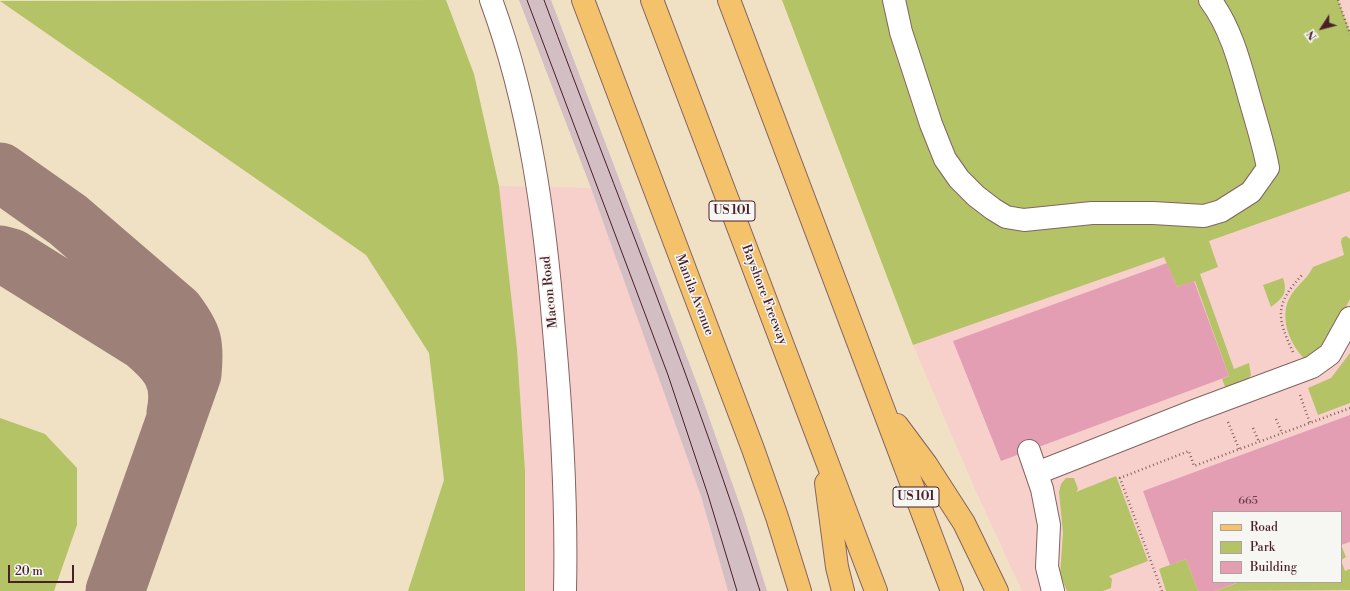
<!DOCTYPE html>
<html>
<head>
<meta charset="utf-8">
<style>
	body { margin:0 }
	#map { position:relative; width:1350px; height:591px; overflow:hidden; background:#f0e1c4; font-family:"Libre Bodoni",serif }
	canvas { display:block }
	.legend { position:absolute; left:1212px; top:511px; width:130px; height:72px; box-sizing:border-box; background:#f6f6f2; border:1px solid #b1a0a2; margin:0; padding:5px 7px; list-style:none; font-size:12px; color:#4a1f2b }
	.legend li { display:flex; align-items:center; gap:8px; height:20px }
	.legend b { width:20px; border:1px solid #b1a0a2 }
	.north { position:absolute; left:1302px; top:8px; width:40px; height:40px; -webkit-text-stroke:3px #f6f6f2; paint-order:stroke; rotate:234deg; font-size:11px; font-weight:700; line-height:16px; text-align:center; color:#4a1f2b }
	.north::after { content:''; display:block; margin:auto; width:14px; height:18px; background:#4a1f2b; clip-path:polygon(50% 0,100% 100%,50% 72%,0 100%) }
	.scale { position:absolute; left:8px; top:565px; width:66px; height:18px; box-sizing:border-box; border:2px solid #4a1f2b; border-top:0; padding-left:5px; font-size:12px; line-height:14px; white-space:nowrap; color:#4a1f2b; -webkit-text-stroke:3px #f6f6f2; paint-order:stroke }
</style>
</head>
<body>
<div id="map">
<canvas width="1350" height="591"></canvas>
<ul class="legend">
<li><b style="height:5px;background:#f3c26a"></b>Road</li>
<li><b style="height:11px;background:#b3c365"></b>Park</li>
<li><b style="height:11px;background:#e39eb4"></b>Building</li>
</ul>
<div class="north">N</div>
<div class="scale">20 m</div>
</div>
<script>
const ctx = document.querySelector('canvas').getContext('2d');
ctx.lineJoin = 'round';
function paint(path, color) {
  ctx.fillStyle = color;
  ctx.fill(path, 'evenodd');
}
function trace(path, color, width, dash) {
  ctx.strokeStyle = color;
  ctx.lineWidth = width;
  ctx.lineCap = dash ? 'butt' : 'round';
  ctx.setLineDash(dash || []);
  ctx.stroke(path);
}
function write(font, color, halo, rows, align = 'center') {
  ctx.font = font + ' "Libre Bodoni",serif';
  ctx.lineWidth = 3;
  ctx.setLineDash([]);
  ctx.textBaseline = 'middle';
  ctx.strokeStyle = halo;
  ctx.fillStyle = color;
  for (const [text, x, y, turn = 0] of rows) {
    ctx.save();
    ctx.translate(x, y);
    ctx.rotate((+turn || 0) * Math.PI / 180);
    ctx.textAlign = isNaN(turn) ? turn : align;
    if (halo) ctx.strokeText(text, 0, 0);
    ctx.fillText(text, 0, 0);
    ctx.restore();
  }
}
paint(new Path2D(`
	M1338 0H1350V40L1339 5Z
	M1350 184V591H1022L974 487 913 345ZM1213 512H1341V582H1213Z
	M499 186 591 188 654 359 701 496 728 591H525V471L517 349Z`), '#f7d0cc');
paint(new Path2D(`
	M519 0H551L699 389 743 514 767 591H728L701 496 591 188Z`), '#d2bec3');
paint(new Path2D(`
	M446 0 474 74 499 186 517 349 525 471V591H408L444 480 429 353 366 255 0 1Z
	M782 0H1338L1350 32V191L1209 241 1218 267 1200 274 1234 369 1249 363 1251 375 1246 382 1226 389 1222 379 1229 376 1195 281 1177 287 1164 257 913 345Z
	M1346 236 1350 239V299L1325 349 1306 360C1291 347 1279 319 1289 299 1295 286 1307 280 1313 267L1344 255 1341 242 1342 238Z
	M1283 278C1288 293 1283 298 1271 307L1263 285Z
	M1350 353V403L1318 415 1308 388 1331 378Z
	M0 418 45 434 77 468V525L54 591H0Z
	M1116 476 1148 561 1109 576 1112 579 1111 588 1103 591H1067L1060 575 1063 533 1059 492 1061 484 1066 478H1074L1078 489 1076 492Z
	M1341 545 1346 557 1341 560 1345 571 1350 569V590L1215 591 1240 582H1341Z
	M1186 559 1198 591H1166L1159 569Z`), '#b3c365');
trace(new Path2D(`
	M0 172 68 220 175 312C193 336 195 343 192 374L115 591
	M0 255 11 258 144 341C169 362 183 378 176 413`), '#9d8078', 59);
paint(new Path2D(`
	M1167 263 1177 287 1194 281 1229 376 1001 461 953 341Z
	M1350 415V542L1341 545V512H1213V582H1239L1215 591H1198L1186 559 1170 565 1143 491Z`), '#e39eb4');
const minor = new Path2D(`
	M491 0C530 106 545 219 554 331 562 418 567 504 565 591
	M894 0 901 32 931 124 945 159 959 179 976 196 993 209 1006 217 1024 220 1092 213H1153L1204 216 1221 211 1251 192 1268 168C1264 146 1257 124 1251 103 1241 68 1232 29 1210 0
	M1029 451 1042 489 1049 525 1047 567 1053 591
	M1037 473 1194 411 1312 367 1330 354 1350 318`);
const major = new Path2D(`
	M583 0 753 449 777 517 800 591`);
const highway = new Path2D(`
	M652 0 876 591
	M729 0 952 591
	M897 425 926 464 964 523 997 591
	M826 483 837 567 843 591`);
trace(minor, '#846361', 24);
trace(major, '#846361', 24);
trace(highway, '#846361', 24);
trace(new Path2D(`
	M1338 0 1350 34
	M1293 352C1276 316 1275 304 1303 274
	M1300 395 1310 423
	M1276 419 1282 433
	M1228 422 1239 449
	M1253 428 1259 442
	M1162 591 1120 478 1189 451 1194 466 1350 408`), '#846361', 2.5, [1, 3]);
trace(minor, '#fff', 22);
trace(major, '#f3c26a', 22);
trace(highway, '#f3c26a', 22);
trace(new Path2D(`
	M527 0 668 375 708 495 737 591
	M544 0C617 196 697 391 760 591`), '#4a1f2b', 1);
write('11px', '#703f4d', null, [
	["665",1248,501]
]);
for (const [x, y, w] of [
	[732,211,46],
	[916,497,46]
]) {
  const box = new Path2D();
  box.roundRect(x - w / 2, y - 10, w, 20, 3);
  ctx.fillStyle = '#f6f6f2';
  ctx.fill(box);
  trace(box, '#4a1f2b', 1);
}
write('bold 12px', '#4a1f2b', null, [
	["US 101",732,211],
	["US 101",916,497]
]);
write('13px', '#4a1f2b', '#f6f6f2', [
	["Macon Road",550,292,-96],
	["Manila Avenue",694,295,69],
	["Bayshore Freeway",764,295,69]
]);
</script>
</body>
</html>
